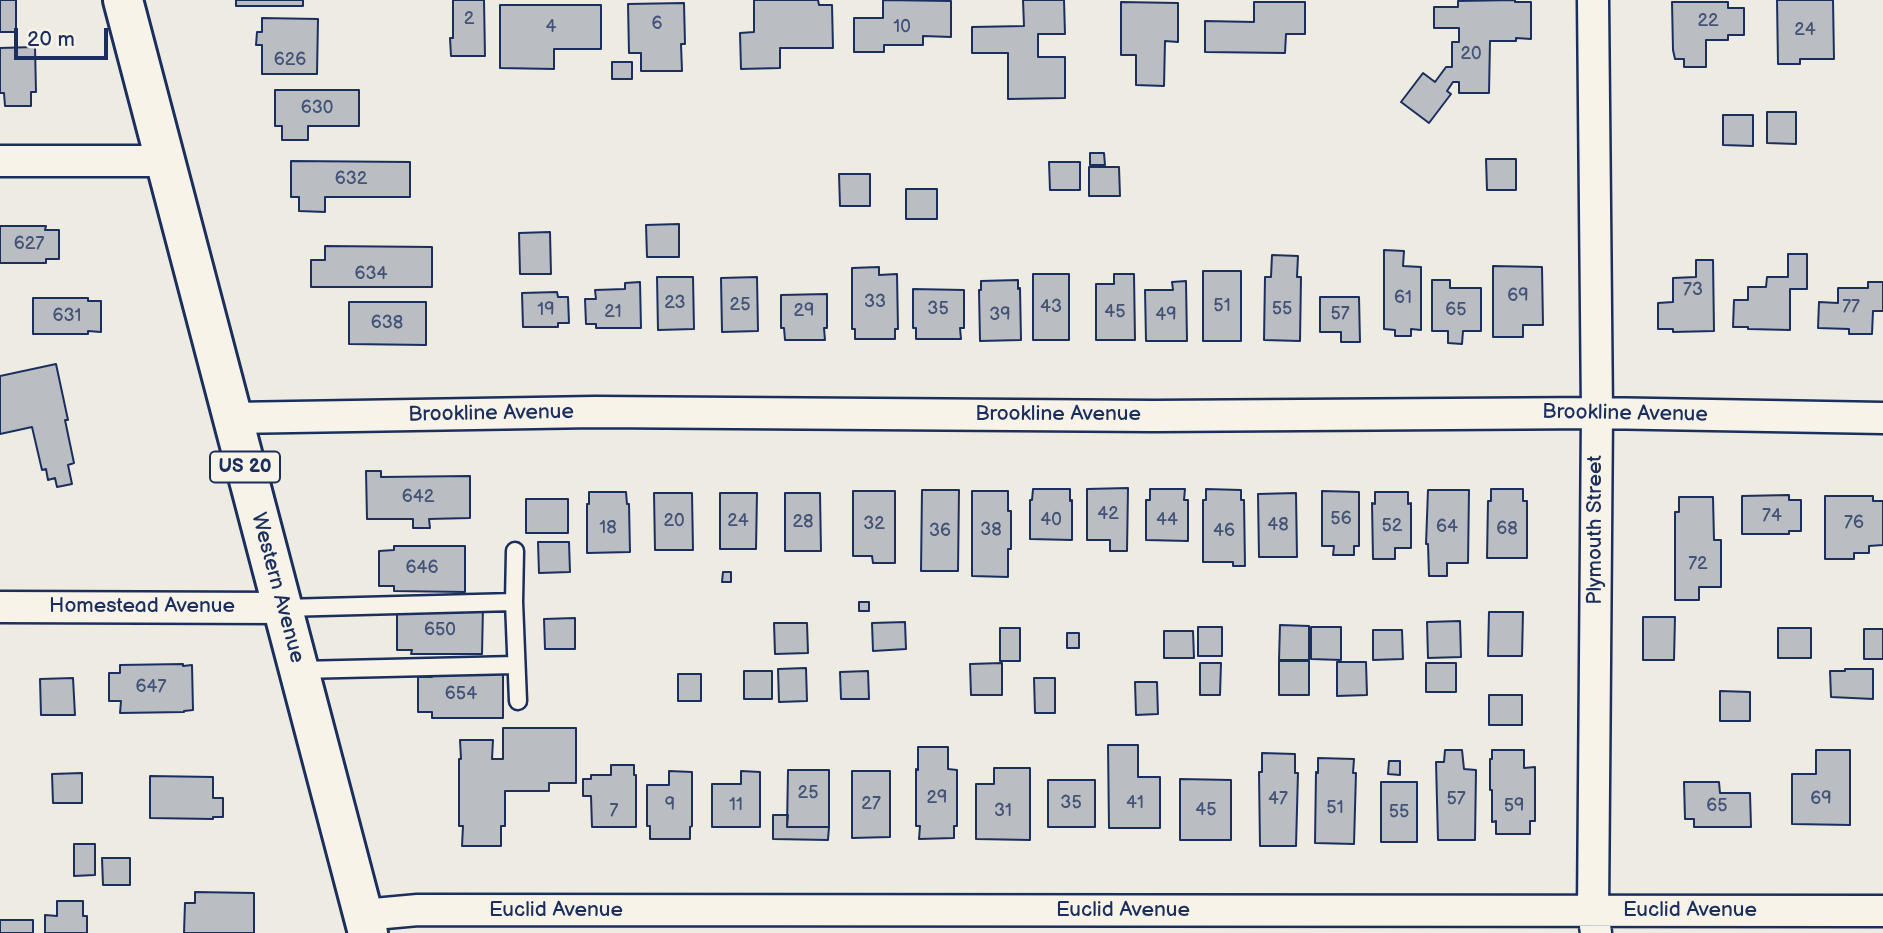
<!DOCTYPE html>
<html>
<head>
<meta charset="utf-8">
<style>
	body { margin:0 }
	#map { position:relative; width:1883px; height:933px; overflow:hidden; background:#eeebe2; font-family:"Balsamiq Sans",sans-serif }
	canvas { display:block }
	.scale { position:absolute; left:14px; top:28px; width:94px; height:32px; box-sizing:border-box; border:4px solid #1b2f5e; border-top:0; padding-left:9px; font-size:21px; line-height:24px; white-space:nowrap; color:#1b2f5e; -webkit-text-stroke:5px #f7f3e8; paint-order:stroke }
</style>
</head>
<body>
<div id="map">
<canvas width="1883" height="933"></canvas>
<div class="scale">20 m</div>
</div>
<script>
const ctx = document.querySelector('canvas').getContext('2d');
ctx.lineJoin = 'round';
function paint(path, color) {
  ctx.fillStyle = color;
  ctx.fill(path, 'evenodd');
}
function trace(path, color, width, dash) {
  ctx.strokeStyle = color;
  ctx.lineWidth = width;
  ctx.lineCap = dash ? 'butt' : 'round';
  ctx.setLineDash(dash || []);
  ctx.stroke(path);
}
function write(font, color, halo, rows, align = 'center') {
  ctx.font = font + ' "Balsamiq Sans",sans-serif';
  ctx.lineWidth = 5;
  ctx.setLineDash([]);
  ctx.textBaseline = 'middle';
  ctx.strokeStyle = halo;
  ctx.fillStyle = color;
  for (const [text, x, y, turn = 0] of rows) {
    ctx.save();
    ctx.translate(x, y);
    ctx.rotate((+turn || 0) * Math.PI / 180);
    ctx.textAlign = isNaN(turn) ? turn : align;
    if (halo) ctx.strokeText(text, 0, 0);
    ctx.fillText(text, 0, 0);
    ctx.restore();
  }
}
const building = new Path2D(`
	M0 0H16V32H0Z
	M236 0H303V6H236Z
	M453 0H484L485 56H451L450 38H453Z
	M754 0H818L819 5H832L833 48H780V68L741 69 740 33 754 32Z
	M883 0 951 1V37L923 36V45H884V52H854V18H883Z
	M1023 0H1064L1065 34H1038V57H1065V98L1008 99V53H972V27L1024 26Z
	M1515 0V2H1531V39L1516 38V41H1490L1489 93H1459V82H1453L1447 91 1451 94 1429 123 1401 102 1423 73 1435 82 1446 67H1452V42H1459V28H1434V7H1458V1Z
	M1777 0H1833L1834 59H1800V64H1778Z
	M1121 2 1178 3V42L1165 41 1164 86 1136 85V55H1121Z
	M1254 2H1305V34H1286L1285 53 1205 52V21L1254 22Z
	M1672 2H1728V8H1744V35H1728V40H1706V67H1684V59H1675L1673 50Z
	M684 3 685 44H681L682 71H641V53H629L628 4Z
	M500 5H601V49H554V69L500 68Z
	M262 18 318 19 317 74H262V45H256L257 32H262Z
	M35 47 36 92H31V106H5L4 93H0V48Z
	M612 62H632V79H612Z
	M275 90H359V126H308V140H282V126H275Z
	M1767 112H1796V144L1767 143Z
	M1723 115H1753V146L1723 145Z
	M1090 153H1104L1105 165H1090Z
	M1486 159H1516V190H1487Z
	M291 161 410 162V197H325V212L299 211V197H291Z
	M1049 162H1080V190H1050Z
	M1089 167H1119L1120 196H1089Z
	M839 174H870V206H840Z
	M906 189H937V219H906Z
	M679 224V257H647L646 225Z
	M0 226H46L45 230H59V259H46V263H0Z
	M550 232 551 274H520L519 233Z
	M325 246 432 247V287H311V260H325Z
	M1384 250 1404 251 1403 266 1421 267V330L1411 329V336H1395V330L1384 329Z
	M1788 254H1807V289H1790V330L1748 329V327H1733L1734 300H1748V287H1766L1767 277H1788Z
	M1272 255 1298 256 1297 277H1301L1300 341 1264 340 1265 277H1271Z
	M1696 260H1713L1714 331 1673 332V329H1658V303L1673 302V278L1696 277Z
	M1493 266 1542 267 1543 325H1523V337H1493Z
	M879 267V275L897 274 898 329H895V339H855V329H852V268Z
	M1203 271H1241V341H1203Z
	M1033 274H1069V340H1033Z
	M1114 274H1134L1135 340H1096V284H1114Z
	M657 277H693L694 329 658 330Z
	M757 277 758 331 722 332 721 278Z
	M1018 280V289L1020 288 1021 340 980 341 979 290H981V281Z
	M1432 280H1450V288H1481V331H1463L1462 344 1448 343V331H1432Z
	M1186 281 1187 341H1146L1145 290H1173L1172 282Z
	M640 282 641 328H596V324H586L585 299H596L595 290 625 289V283Z
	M1868 282H1883V311H1873L1872 334H1849V329L1818 328 1819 302 1838 303V288H1868Z
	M913 289 964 290V328H960L961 339H916V328H913Z
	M557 292 558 297H568L569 323H558V327H523L522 293Z
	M827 294V328H824L825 340H785L784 328H781V295Z
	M1320 297H1359L1360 342H1341V332H1320Z
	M33 298H88V301H101V332L88 331V334H33Z
	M349 302H426V345L349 344Z
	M56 364 68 420H65L74 463 68 465 72 484 57 487 55 478 48 480 46 469 42 470 32 427 0 434V376Z
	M366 471H381V477L470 476V518L429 519 430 528H413V519H367Z
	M1128 488 1127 551H1110V540H1087V489Z
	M1033 489H1070V501L1072 500V540L1030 539V500H1032Z
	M1150 489H1185L1184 500H1188V541L1146 540V500H1150Z
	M1206 489 1241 490V500H1244L1245 566H1233V562H1203V500H1206Z
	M1491 489H1523V501H1527V558H1487L1488 501H1491Z
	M922 490H959L958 571H921Z
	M1428 490H1469L1468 563H1447V576H1429L1428 544H1426Z
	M853 491H895V563H873L872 556H853Z
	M972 491H1008V511H1011V549H1008V577L972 576Z
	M1322 491 1359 492V546H1354V555H1333L1334 546H1322Z
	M589 492H626L627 504H629L630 552 587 553V504H589Z
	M1375 492H1408V504L1411 503V548H1395V559H1373L1372 503 1375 504Z
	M654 493H692L693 550H655Z
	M720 493H757L756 549H720Z
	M785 493H820L821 551H785Z
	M1296 493 1297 557H1259L1258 494Z
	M1789 495V500H1801V531H1789V534H1742V496Z
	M1825 496H1873V501H1883V545L1869 546V553H1854V559H1825Z
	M1679 497H1713L1714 540H1721V587H1699V600H1675V512H1679Z
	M526 499H568V533H526Z
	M538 542H569L570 572 539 573Z
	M394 546H465V592L394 591V586H379V551L394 550Z
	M723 572H731V582H722Z
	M859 602H869V611H859Z
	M483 607 482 654H411L412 650H397V611Z
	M1489 612H1523L1522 656H1488Z
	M1643 617H1675L1674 660H1643Z
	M575 618V649H545L544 619Z
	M1460 621 1461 657 1428 658 1427 622Z
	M905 622 906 649 873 651 872 623Z
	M774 623H807L808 653 775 654Z
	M1280 625 1309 626V660H1279Z
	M1198 627H1222V656H1198Z
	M1311 627H1341V660L1311 659Z
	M1000 628H1020V661H1000Z
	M1778 628H1811V658H1778Z
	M1864 629H1883V659H1864Z
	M1373 630H1402L1403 659 1373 660Z
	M1164 631H1193L1194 658H1164Z
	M1067 633H1079V648H1067Z
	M1279 661H1309V695H1279Z
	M1337 662H1366L1367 695 1337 696Z
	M1002 663V695H971L970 664Z
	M1200 663H1221L1220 695H1200Z
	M1426 663H1456V692H1426Z
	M183 664V666L192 665 193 710 184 711V712L120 713 121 701H109V673H120V665Z
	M806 668 807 701 779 702 778 669Z
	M1845 669H1873V699L1831 697 1830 671H1845Z
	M432 671H503V718H432V712H418V677H432Z
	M744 671H772V699H744Z
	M868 671 869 699H841L840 672Z
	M678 674H701V701H678Z
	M73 678 75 715H41L40 679Z
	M1034 678H1055V713H1035Z
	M1135 682H1157L1158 714 1136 715Z
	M1720 691 1750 692V721H1720Z
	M1489 695H1522V725H1489Z
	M503 728H576V783H549V791H505V826H501V846H462L463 826H459V759H461L460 740H493L492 759H503Z
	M1108 745H1138V777H1160V828H1109Z
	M918 747H948V769L957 770V826H954V838L919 839 920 826H916V769L918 770Z
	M1445 750H1462L1464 769 1476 770 1475 840H1438L1436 762H1444Z
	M1492 750H1524V768L1535 767V821H1530V834H1496V821L1492 822V790H1490V759H1492Z
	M1816 750H1850V825L1792 824V774H1816Z
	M1262 753 1295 754V773H1298L1296 846H1260L1259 772H1262Z
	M1318 758 1354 759 1353 773H1356L1354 844 1315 843 1316 772 1318 773Z
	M1389 761H1400V775L1388 774Z
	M611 765H634V775H636V827H592L591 796H583V779H591V775H611Z
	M994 768H1030V840L976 839V784H994Z
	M788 770H829V827H787Z
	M669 771 692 772V826L690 827V839H650V826H647V785H669Z
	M741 771 760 772V827H712V784H741Z
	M852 771H890V837L852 838Z
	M82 773V803H53L52 774Z
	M150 776 213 777V798H223V817H213V819L150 818Z
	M1180 779 1231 780V840H1180Z
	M1048 780H1095V827H1048Z
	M1381 782H1417V842H1381Z
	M1684 782H1719L1720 793H1750L1751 827H1694V819H1685Z
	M773 815H788L787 827H829L828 840 773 839Z
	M74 844H95V875L74 876Z
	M102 858H130V885H103Z
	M195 892 254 893V933H184L185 903H195Z
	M57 901H83V916H87V933H45V915L57 916Z
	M0 920H33V933H0Z`);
paint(building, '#babdc2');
trace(building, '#1b2f5e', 2);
const lane = new Path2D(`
	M514 602 518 701
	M283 608 514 602 515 551
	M299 670 515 665`);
const street = new Path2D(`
	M1593 0 1597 413 1593 911 1596 933
	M0 161H166
	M232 418 595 412 1154 416 1597 413 1883 418
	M0 607 283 608
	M363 915 418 910 1883 911`);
const primary = new Path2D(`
	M123 0 368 933`);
trace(lane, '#1b2f5e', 21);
trace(street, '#1b2f5e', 35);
trace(primary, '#1b2f5e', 44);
trace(lane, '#f7f3e8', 16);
trace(street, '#f7f3e8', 30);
trace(primary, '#f7f3e8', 38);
write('18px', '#435277', null, [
	["2",469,19],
	["22",1708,21],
	["6",657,24],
	["4",551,27],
	["10",902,27],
	["24",1805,30],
	["20",1471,54],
	["626",290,60],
	["630",317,108],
	["632",351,179],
	["627",29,244],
	["634",371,274],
	["73",1693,290],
	["69",1518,296],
	["61",1403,298],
	["33",875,302],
	["23",675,303],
	["25",740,305],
	["51",1222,306],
	["43",1051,307],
	["77",1851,307],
	["35",938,309],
	["55",1282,309],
	["19",546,310],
	["65",1456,310],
	["29",804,311],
	["21",613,312],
	["45",1115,312],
	["57",1340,314],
	["39",1000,315],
	["49",1166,315],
	["631",67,316],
	["638",387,323],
	["642",418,497],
	["42",1108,514],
	["74",1772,516],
	["56",1341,519],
	["40",1051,520],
	["44",1167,520],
	["20",674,521],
	["24",738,521],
	["28",803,522],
	["76",1854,523],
	["32",874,524],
	["48",1278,525],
	["52",1392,526],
	["64",1447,527],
	["18",608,528],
	["68",1507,529],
	["38",991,530],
	["36",940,531],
	["46",1224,531],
	["72",1698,564],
	["646",422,568],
	["650",440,630],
	["647",151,687],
	["654",461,694],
	["25",808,793],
	["29",937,798],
	["47",1278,799],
	["57",1456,799],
	["69",1821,799],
	["35",1071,803],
	["41",1135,803],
	["27",871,804],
	["9",670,805],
	["11",736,805],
	["59",1514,806],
	["65",1717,806],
	["51",1335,808],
	["45",1206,810],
	["7",614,811],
	["31",1003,811],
	["55",1399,812]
]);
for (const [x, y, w] of [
	[245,467,70]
]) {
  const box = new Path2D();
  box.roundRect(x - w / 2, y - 15.5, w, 31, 5);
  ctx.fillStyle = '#f7f3e8';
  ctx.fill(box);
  trace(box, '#1b2f5e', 2);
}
write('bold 19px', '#1b2f5e', null, [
	["US 20",245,467]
]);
write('21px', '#1b2f5e', '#f7f3e8', [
	["Brookline Avenue",491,414,-1],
	["Brookline Avenue",1625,414,1],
	["Brookline Avenue",1058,415],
	["Plymouth Street",1596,530,-90],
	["Western Avenue",277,588,75],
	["Homestead Avenue",142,607],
	["Euclid Avenue",556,911],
	["Euclid Avenue",1123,911],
	["Euclid Avenue",1690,911]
]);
</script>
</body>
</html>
